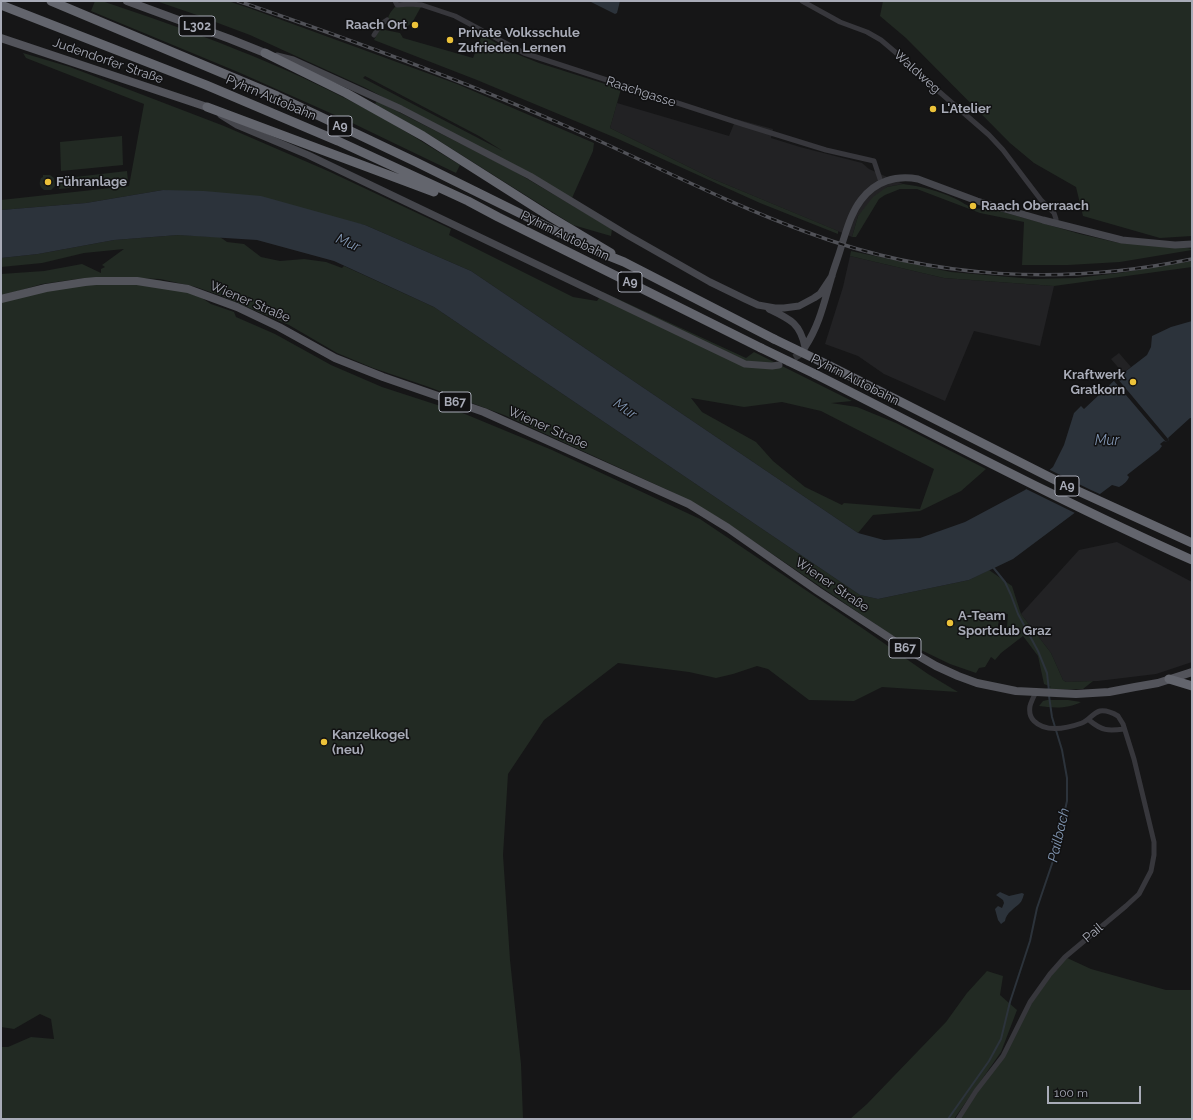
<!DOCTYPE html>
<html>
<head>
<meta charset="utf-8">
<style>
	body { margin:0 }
	#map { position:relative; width:1193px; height:1120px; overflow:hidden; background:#161617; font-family:Raleway,sans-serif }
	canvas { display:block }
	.frame { position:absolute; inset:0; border:2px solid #a8abb7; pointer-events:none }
	.scale { position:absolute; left:1047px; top:1086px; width:94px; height:18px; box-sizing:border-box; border:2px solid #a8abb7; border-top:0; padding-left:5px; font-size:12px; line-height:14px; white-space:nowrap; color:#a8abb7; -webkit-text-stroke:3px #111112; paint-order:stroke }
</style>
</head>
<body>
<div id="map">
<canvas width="1193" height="1120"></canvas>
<div class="frame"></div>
<div class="scale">100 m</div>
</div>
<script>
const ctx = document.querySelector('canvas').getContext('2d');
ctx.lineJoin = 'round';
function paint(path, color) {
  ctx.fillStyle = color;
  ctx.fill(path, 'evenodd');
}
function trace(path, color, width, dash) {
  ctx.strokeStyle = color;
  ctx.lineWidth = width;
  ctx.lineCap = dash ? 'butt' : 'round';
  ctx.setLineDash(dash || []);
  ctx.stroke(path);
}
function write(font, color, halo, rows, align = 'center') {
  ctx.font = font + ' Raleway,sans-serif';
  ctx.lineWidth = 3;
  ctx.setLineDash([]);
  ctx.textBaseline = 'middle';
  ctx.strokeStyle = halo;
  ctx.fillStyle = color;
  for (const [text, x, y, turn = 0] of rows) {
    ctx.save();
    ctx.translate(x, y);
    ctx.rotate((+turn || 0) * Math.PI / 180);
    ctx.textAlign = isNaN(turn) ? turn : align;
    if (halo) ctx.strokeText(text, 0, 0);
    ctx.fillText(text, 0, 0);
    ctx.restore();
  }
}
paint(new Path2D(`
	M617 103 729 136 736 119 773 129 771 138 800 147 862 163 869 169 903 184 887 187 858 216 852 237 713 179 610 128Z
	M850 256 944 278 1054 286 1040 346 974 331 945 401 884 374 858 356 825 344 843 287Z
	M1119 353 1131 367 1123 373 1111 359Z
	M1117 542 1192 582V662L1156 674 1098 681 1066 682 1063 680 1051 653 1021 614 1079 550Z`), '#222224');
paint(new Path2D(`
	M95 1H102C192 31 282 64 366 109 398 126 429 146 460 165L456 173 346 120 238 72 91 11Z
	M156 1H228L249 8 457 84 594 143 593 151 572 198 366 88 250 35 194 14ZM365 76 479 136 503 151 363 78Z
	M883 1H1192V236L1160 238 1083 216 1076 187 1034 163 1010 143 906 38 880 16Z
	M397 5H422L412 23 402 30C383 28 385 16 397 5Z
	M380 29 400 33 403 38 473 58 482 35 514 53 539 63 621 89 610 128 713 179 838 231V234L760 203 616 138 477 80 374 40Z
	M23 53 70 67 224 126 328 171 451 229 449 235 573 297 597 301 603 292 746 358 754 352 852 401 831 403 857 407 896 423 986 469 961 491 920 511 873 515 858 533 471 271 365 225 163 190 86 203 1 210V200L129 186 144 104 26 58ZM691 398 744 407 782 402 821 411 934 469 920 509 844 503 842 505 805 487 773 461 756 442 702 412Z
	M377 101 514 171 612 229 611 236 573 225 433 137 375 104Z
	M122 136 123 165 61 171 60 142Z
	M127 171 128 182 59 189 58 179Z
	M43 175H50L54 178 55 186 51 190H44C39 186 39 183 41 178L43 177Z
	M903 184C920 186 939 191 954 198 968 205 972 211 989 208L1080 234 1119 243 1175 245 1192 249V250L1120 262 1068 265H1022L1024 222 980 213 917 189H900L885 195 879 199 856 237H852L858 216 873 197 887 187Z
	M178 235 220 237 227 242 244 244 261 257 280 261 304 259 326 262 342 268 344 266 434 307 860 595 878 599 969 580 989 570 1012 586 1021 614 1051 653 1063 680 1066 682 1093 681 1083 689 1043 690 1051 687 1044 684 1038 656 1023 636 1001 653 995 660 991 657 985 667 979 668 976 673 950 664 921 650 890 634 721 519 670 491 504 415 426 386 373 368 337 353 289 325 219 295 196 287 160 279 110 277 77 279 42 284 1 296V274L44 271 82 264 101 273V269L105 267 102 265 124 249 84 253 42 263 1 267V258L38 254 114 240ZM1000 613 1008 614 1007 627 997 633Z
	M851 251 951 272 1033 279 1075 278 1119 273 1192 261V267L1054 286 944 278 850 256Z
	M111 278 160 280 188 289 211 304 234 312 236 317 275 334 331 365 382 387 465 414 552 450 700 519 865 630 928 674 958 692 882 687 854 701 809 700 768 669 757 666 733 674 716 678 689 672 618 663 544 720 508 774 503 855 510 960 521 1064 523 1119H1V1047H8L31 1037 54 1039 51 1019 40 1014 14 1029 1 1027V299Z
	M1047 700H1068L1081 702C1068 709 1053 708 1039 706L1043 701Z
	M1065 957 1091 969 1166 990H1192V1119H958L992 1071 1023 1015Z
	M987 971 1003 976 1000 995 1017 1010 1001 1052 954 1119H850L867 1104 946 1022 967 993Z`), '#222a23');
paint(new Path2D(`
	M589 1H620L617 13 615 14Z
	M163 190 204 191 261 196 365 225 471 271 858 533 884 540 920 538 965 522 1025 490 1053 467 1064 445 1074 413 1081 406 1084 409 1117 378 1147 355 1151 347 1152 336 1171 327 1192 321V418H1190L1168 438 1169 440 1166 442 1164 441 1160 444 1162 446 1159 450 1127 475 1129 477C1127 482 1124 484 1119 487L1112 485 1013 559 969 580 878 599 860 595 434 307 334 261 257 240 178 235 114 240 38 254 1 258V210L86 203Z
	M1000 892 1009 896 1022 893 1024 894C1023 897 1022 901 1020 903 1015 908 1006 913 1005 921L1001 924 998 920 995 909 998 906 1002 908 1004 903 1003 900 996 895Z`), '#2c333b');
paint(new Path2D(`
	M1117 378 1169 440 1166 442 1114 381Z
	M1048 469 1091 490 1102 495 1077 514 1024 488Z`), '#161617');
trace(new Path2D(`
	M992 566 1005 582 1011 595 1018 614 1038 651 1047 673 1049 691
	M948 1119 989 1061 1001 1039 1010 1002 1030 941 1037 908 1054 858 1067 801V778L1062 750 1052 717 1049 696`), '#2c333b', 2);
trace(new Path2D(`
	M785 363 799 355 803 349`), '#333437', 7, [7, 3.5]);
trace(new Path2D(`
	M395 1 397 5 410 4 422 5 455 16 524 53 742 124 826 150 874 161 881 182
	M802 1 840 22 867 32 881 40 914 68 928 82 989 135 1003 150 1041 200 1054 213 1056 219V223
	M374 35 381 24 387 20
	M1089 720C1102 731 1108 731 1124 729
	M958 1119 976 1091 1003 1056 1030 1002 1050 974 1065 957 1126 906 1139 894 1151 871 1154 855V842L1134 759 1123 724 1118 716C1113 713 1107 710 1100 711 1093 713 1089 720 1082 723 1068 728 1046 733 1034 721 1030 717 1029 712 1030 706 1031 702 1034 696 1036 692`), '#37373c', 5);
trace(new Path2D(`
	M277 56 293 60 401 109 530 176 629 236 710 282 745 299 758 305 775 308H784L799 306 814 298 820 294 832 276
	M221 115 237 125 308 155 745 364 772 366 779 365
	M769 309C790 319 800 323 805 347
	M805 347C819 326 824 303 831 279 834 267 839 256 842 244 847 229 851 213 861 200 875 181 896 175 918 179L977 201 1043 220 1122 240 1175 245 1192 244`), '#45464c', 7);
trace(new Path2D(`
	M127 1 230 39 265 53
	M1 38 207 107
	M1 299 46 288 85 282 96 281H137L188 289 237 307 279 327 335 358 383 377 484 412 689 504 728 528 818 591 905 648 936 666 958 676 977 683 1016 691 1076 694 1109 692 1135 687 1158 683 1192 672`), '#53545b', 8);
trace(new Path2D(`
	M51 1 277 96 416 162 594 250 624 262 774 339
	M1 5 206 85 338 141 468 201 498 217 761 348
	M265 53 346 93 423 136 549 216 611 253
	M207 107 434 192
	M828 365 1067 486 1192 543
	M815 374C940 437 1064 503 1192 560
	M1169 679 1192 686`), '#63656d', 9);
const rail = new Path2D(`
	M238 1C346 38 454 77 559 123 642 159 724 202 809 233 932 279 1064 286 1192 259`);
trace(rail, '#505157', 3.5);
trace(rail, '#111112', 2, [6]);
trace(new Path2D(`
	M774 339 828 365
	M761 348 815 374`), '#63656d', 9);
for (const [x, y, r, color] of [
	[415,25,4,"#ecc239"],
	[450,40,4,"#ecc239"],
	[933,109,4,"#ecc239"],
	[48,182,4,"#ecc239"],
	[973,206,4,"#ecc239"],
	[1133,382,4,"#ecc239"],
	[950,623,4,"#ecc239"],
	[324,742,4,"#ecc239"]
]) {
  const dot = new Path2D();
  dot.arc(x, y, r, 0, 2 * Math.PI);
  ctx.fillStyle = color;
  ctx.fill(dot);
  trace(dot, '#111112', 1.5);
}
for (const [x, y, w] of [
	[197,26,36],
	[340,126,24],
	[630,282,24],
	[455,402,32],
	[1067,486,24],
	[905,648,32]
]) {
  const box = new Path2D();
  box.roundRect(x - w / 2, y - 10, w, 20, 3);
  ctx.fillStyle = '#111112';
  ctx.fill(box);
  trace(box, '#a8abb7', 1);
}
write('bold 12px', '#a8abb7', null, [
	["L302",197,26],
	["A9",340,126],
	["A9",630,282],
	["B67",455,402],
	["A9",1067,486],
	["B67",905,648]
]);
write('bold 13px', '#a8abb7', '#111112', [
	["Raach Ort",407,25,"right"],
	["Private Volksschule",458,33],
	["Zufrieden Lernen",458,48],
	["L'Atelier",941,109],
	["Führanlage",56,182],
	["Raach Oberraach",981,206],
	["Kraftwerk",1125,375,"right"],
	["Gratkorn",1125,390,"right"],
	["A-Team",958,616],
	["Sportclub Graz",958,631],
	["Kanzelkogel",332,735],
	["(neu)",332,750]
], 'left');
write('13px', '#a8abb7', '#111112', [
	["Judendorfer Straße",108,61,19],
	["Waldweg",917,72,42],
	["Raachgasse",641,92,18],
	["Pyhrn Autobahn",271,98,23],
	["Pyhrn Autobahn",565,236,26],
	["Wiener Straße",250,302,23],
	["Pyhrn Autobahn",855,380,27],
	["Wiener Straße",548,428,24],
	["Wiener Straße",832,585,34],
	["Pail",1093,933,-40]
]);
write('italic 14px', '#8095b1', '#111112', [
	["Mur",348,243,23],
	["Mur",625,409,35],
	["Mur",1107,441],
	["Pailbach",1059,835,-77]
]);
</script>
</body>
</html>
